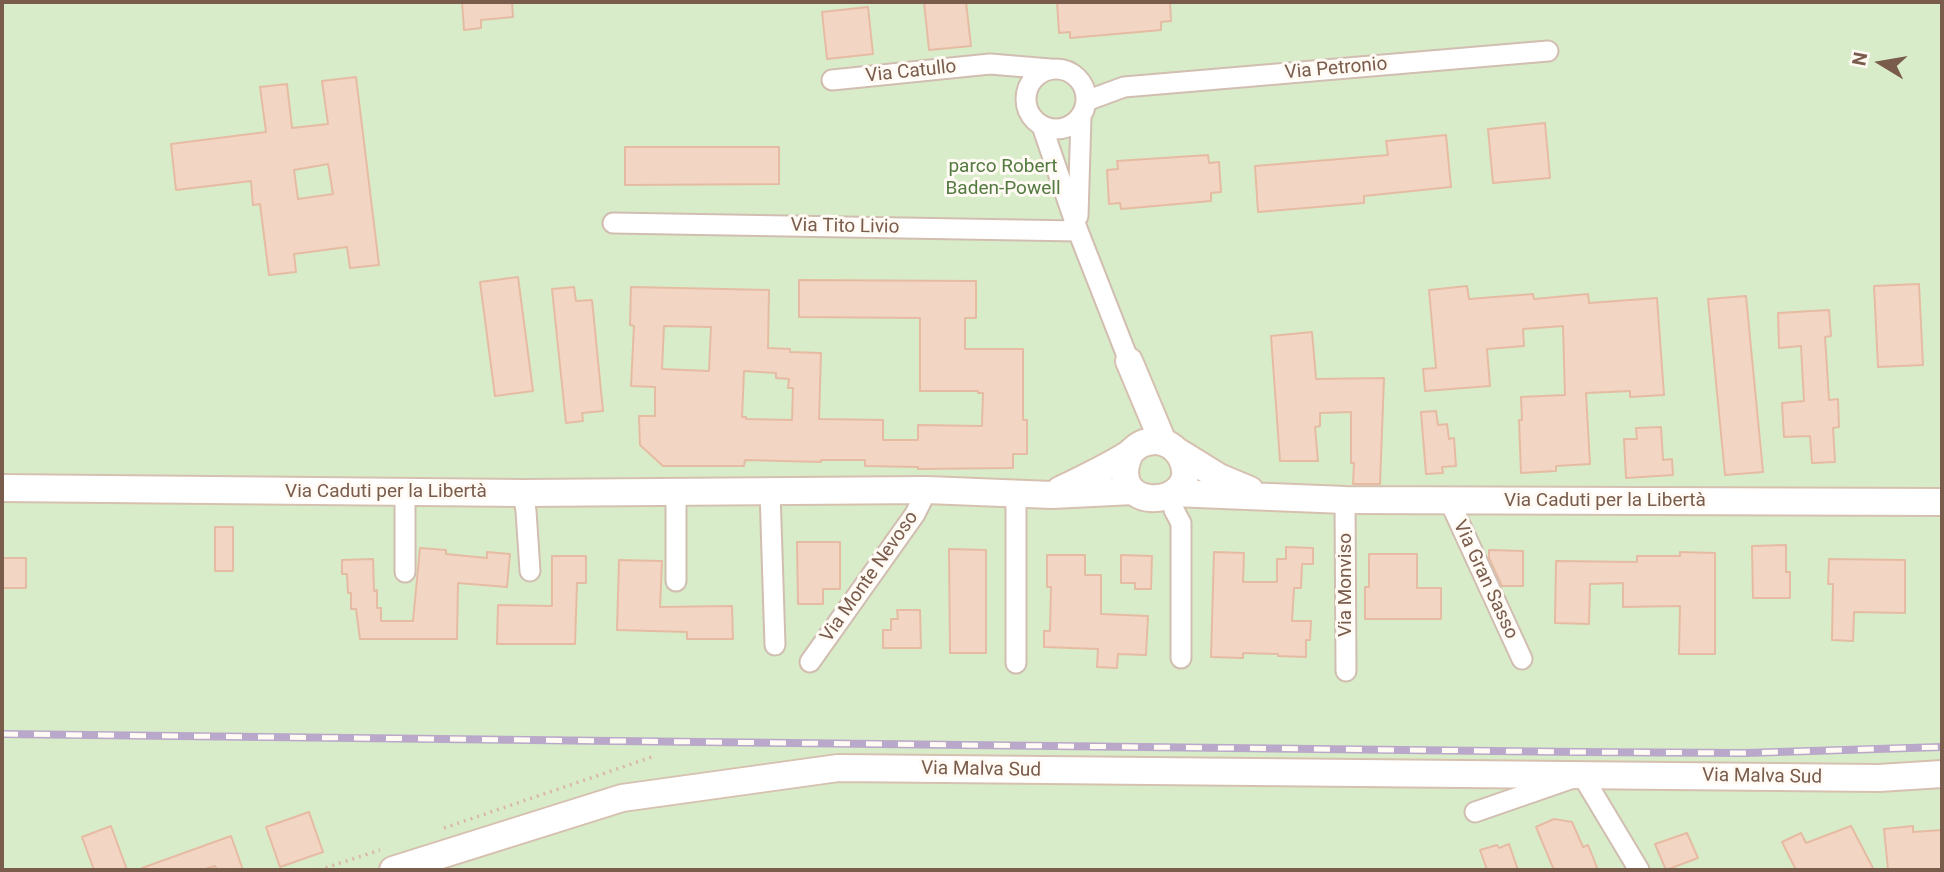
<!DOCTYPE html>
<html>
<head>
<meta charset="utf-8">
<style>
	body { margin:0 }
	#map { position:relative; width:1944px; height:872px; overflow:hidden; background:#fdf6ec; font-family:Roboto,sans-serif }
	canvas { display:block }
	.frame { position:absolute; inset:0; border:4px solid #7a5c4d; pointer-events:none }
	.north { position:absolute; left:1846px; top:28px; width:70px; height:70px; -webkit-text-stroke:5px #fffaf3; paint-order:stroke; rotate:281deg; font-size:19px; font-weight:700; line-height:28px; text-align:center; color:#7a5c4d }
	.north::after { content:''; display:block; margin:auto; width:24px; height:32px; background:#7a5c4d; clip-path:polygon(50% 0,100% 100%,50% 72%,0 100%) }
</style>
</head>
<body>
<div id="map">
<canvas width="1944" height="872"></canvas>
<div class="frame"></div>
<div class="north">N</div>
</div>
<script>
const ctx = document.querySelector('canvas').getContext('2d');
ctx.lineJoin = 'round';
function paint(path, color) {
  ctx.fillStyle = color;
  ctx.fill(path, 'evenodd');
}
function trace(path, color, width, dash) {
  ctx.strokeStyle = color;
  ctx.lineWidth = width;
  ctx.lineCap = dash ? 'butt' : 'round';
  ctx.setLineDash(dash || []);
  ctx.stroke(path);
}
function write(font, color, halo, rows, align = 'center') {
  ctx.font = font + ' Roboto,sans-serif';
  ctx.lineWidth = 6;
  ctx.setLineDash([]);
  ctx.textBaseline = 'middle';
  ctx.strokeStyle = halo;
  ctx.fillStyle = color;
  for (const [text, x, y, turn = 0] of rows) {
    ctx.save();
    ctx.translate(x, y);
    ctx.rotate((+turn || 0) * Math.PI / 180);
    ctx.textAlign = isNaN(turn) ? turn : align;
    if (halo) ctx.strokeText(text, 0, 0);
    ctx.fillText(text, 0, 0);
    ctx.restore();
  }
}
paint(new Path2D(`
	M2 2H1942V870H2Z`), '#d8ecc9');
const building = new Path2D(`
	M462 2H512L513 17 481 20V28L464 30Z
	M924 2H966L971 46 929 50Z
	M1057 2H1170L1171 21 1161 22V30L1070 38V32L1059 33Z
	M868 7 873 54 827 59 822 12Z
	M356 77 379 265 350 268 347 247 294 254 296 272 269 275 260 204 253 205 251 181 176 190 171 144 266 132 260 87 287 84 292 128 328 124 322 81ZM328 164 333 194 298 199 294 170Z
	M1545 123 1550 178 1493 183 1488 129Z
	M1446 135 1451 187 1364 196V203L1258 212 1255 166 1388 155 1386 141Z
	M625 147H779V184L625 185Z
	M1208 155 1209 163 1219 162 1221 192 1211 193V201L1121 209 1120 203 1109 204 1107 170 1118 169 1117 161Z
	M518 277 533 391 495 396 480 282Z
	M799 280 976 281V318H965V349H1023V420H1027V454H1013V468L918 469V467L865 466V460H821V462L745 460 744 466H663L640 445 639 416H655V387L631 386 634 326 630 325 631 287 769 290 768 348 790 349V352L821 353 819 419 883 420V440H918V425L982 426 983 393H978V391H920V318L799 317ZM664 326 711 327 709 371 662 369ZM744 371 776 373V378L789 379 788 388H793L792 420 746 419V417H742Z
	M1919 284 1923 365 1878 367 1874 286Z
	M1467 286 1469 299 1533 294 1534 299 1588 294 1589 303 1657 298 1664 395 1630 397V391L1586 393 1590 464 1556 466V471L1521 473 1519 420H1522L1521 397 1565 395 1563 326 1523 329 1524 346 1487 349 1490 386 1425 391 1423 369 1436 368 1429 290Z
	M574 287 576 301 592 300 603 411 582 413 583 421 566 423 552 289Z
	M1746 296 1763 472 1725 475 1708 299Z
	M1829 310 1831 336 1825 337 1829 400 1838 399 1839 427 1833 428 1835 462 1812 463 1810 436 1784 437 1782 403 1804 401 1801 346 1779 348 1778 313Z
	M1312 332 1316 379 1384 378 1380 484H1353L1354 463H1351V412L1320 413V426L1315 427 1318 461H1280L1271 336Z
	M1436 411 1438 425 1447 424 1449 439 1454 438 1456 466 1442 467 1443 473 1426 474 1421 412Z
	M1661 427 1663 460 1672 459 1673 475 1626 478 1624 439H1637L1636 428Z
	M215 527H233V571H215Z
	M797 542H840V589H823V604H798Z
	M1786 545V572H1790V598H1753L1752 546Z
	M1286 547 1313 548V564H1302L1301 588H1294L1292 621H1311L1310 640H1306V657L1278 656V654L1243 653V658L1211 657 1214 552 1244 553 1243 582H1277V559H1286Z
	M420 548 446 550V554L487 558V552L510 554 507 587 458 583 457 639H360L356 609H351V593H348L347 574H342V560L373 559 374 591 377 590V608H381V621H413Z
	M949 549 986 550V653H950Z
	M1489 550 1523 551V586H1502L1489 558Z
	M1680 552 1715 553V654H1679L1680 606 1623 607V583L1590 584 1589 624 1555 623 1556 561 1637 562V556H1680Z
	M1369 554H1417V588H1441V619H1365V587H1369Z
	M1047 555H1085V575H1101V614L1148 616 1146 655 1118 654 1117 668 1097 667 1098 649 1044 647V631H1050L1051 587H1047Z
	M1121 555 1152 556 1151 589H1135V583H1121Z
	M552 556H586V583H577L575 644H497L498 605 552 606Z
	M2 558H26V588H2Z
	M1829 559 1905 560V613L1854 612 1853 641 1832 640 1833 584H1828Z
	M619 560 662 561 660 607 732 606 733 639H687V632L617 630Z
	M897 610H920L921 648H883V630H891V619H898Z
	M309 812 323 852 280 867 266 827Z
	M1554 819 1572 822 1583 847 1588 845 1598 870H1554L1536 827Z
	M111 826 127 870H94L82 837Z
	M1851 826 1874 870H1796L1782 842 1801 833 1806 843Z
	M1913 826V832L1942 830V870H1888L1884 829Z
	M1687 833 1698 858 1666 870 1655 844Z
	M231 836 243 870H217L215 866 202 870H142V868Z
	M1509 844 1518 870H1487L1480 850 1497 845 1499 848Z`);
paint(building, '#f3d5c3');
trace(building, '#e6bba3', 2);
const street = new Path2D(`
	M1026 99a30 30 0 1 1 60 0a30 30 0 1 1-60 0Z
	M832 80 990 64 1050 69
	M1086 101 1124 87 1548 51
	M1042 126 1078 231 1129 361
	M1078 216 1081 117
	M613 223 1078 231
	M405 491V572
	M676 492V581
	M770 492 775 645
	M523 493 526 511 530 571
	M1173 493 1174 510 1181 523V658
	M1345 500 1346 671
	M1449 500 1522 659
	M810 662 915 514 927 490
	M1016 663V494
	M1475 812 1582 775 1639 870`);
const secondary = new Path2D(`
	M1129 361 1163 442
	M1177 451 1219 477 1250 490
	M2 488 523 493 927 490 1052 495 1133 491
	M1060 490C1083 479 1106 468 1127 455 1133 451 1137 445 1144 443 1146 442 1154 441 1155 441 1166 441 1176 448 1181 457 1207 508 1102 517 1130 453
	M1173 493 1345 500 1942 502
	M393 870 622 798 838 768 1879 778 1942 774`);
trace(street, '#d1beb0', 23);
trace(secondary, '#d6c0b0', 30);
trace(new Path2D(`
	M444 828 652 757
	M319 870 380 850`), '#d9b8a5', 3.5, [2, 5]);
trace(street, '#fff', 19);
trace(secondary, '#fff', 26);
const rail = new Path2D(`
	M2 734 1579 752 1745 753 1942 747`);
trace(rail, '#b9a8c9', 8);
trace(rail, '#fffaf3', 5, [16]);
write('19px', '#7a5c4d', '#fffaf3', [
	["Via Petronio",1336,69,-5],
	["Via Catullo",911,72,-6],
	["Via Tito Livio",845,227,1],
	["Via Caduti per la Libertà",386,492],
	["Via Caduti per la Libertà",1605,501],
	["Via Monte Nevoso",870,577,-55],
	["Via Gran Sasso",1485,580,65],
	["Via Monviso",1346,585,-90],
	["Via Malva Sud",981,770,1],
	["Via Malva Sud",1762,777,1]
]);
write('19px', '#537a41', '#fffaf3', [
	["parco Robert",1003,167],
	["Baden-Powell",1003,189]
]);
</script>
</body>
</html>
